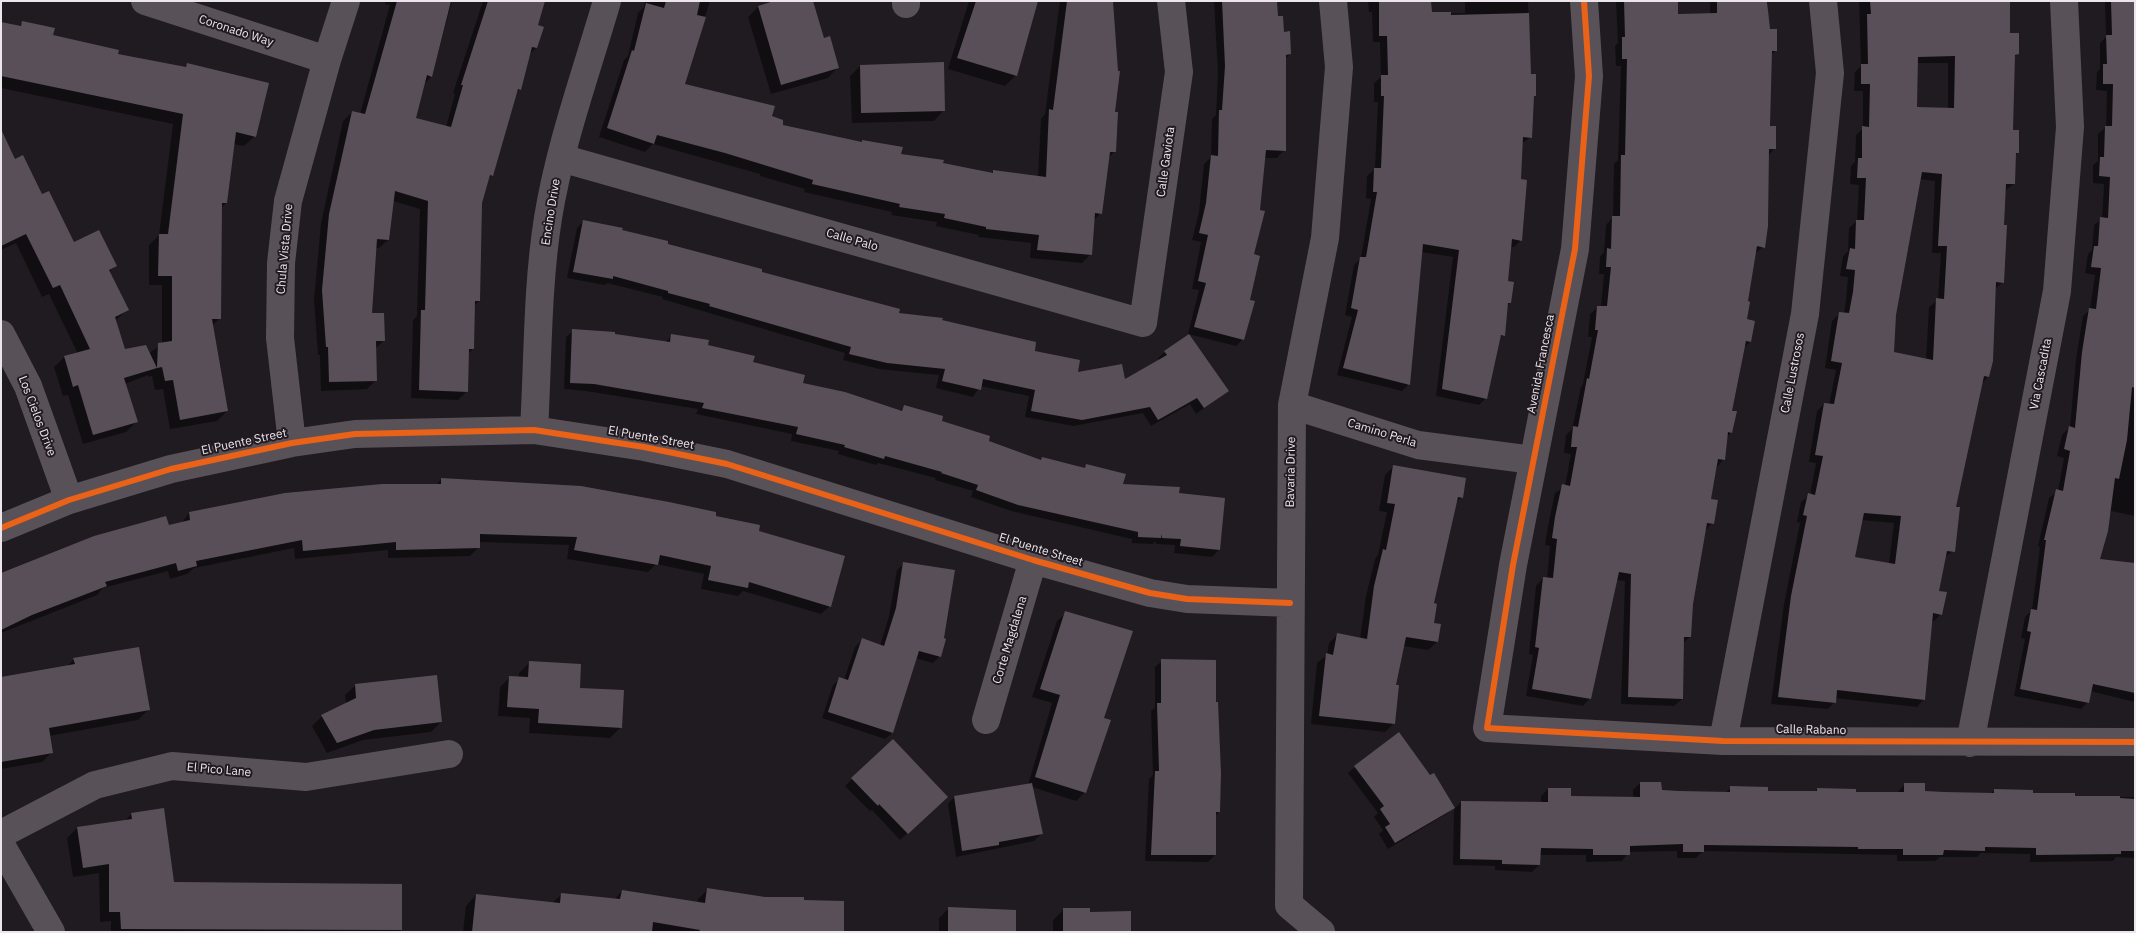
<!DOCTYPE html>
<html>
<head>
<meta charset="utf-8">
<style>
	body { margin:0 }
	#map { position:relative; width:2136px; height:933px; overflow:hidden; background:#201b20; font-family:"IBM Plex Sans",sans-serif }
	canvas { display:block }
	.frame { position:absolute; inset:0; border:2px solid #ebe6eb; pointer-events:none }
</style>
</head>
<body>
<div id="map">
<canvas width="2136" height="933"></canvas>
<div class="frame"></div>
</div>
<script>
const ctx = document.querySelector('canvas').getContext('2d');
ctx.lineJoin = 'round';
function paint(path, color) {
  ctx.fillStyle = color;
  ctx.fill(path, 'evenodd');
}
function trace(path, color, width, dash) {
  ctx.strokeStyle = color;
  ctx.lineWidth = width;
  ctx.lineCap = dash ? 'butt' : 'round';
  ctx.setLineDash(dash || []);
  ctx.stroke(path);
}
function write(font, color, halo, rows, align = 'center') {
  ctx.font = font + ' "IBM Plex Sans",sans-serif';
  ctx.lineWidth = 4;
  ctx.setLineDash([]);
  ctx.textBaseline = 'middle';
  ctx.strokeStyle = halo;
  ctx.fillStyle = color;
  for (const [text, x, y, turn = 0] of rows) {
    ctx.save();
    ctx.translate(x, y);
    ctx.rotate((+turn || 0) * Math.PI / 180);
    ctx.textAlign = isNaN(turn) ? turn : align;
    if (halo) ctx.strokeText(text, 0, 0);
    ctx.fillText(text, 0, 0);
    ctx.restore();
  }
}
paint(new Path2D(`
	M385 1H452L432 76 423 85 414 119 446 127 455 94 453 93 483 1H544L536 26V48L529 55 520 89 515 94 492 175 487 180 481 203 479 301 474 306 473 349 468 354 467 391 458 400 411 398 413 320 417 316 420 209 393 201 388 240 379 248H375L370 314 384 340 375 349 376 380 367 389 321 391 320 355H318L314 300 321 224 343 121 352 112 360 114 390 5 385 4Z
	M645 1H710L684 84 771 117 781 126 860 143 862 141 900 155 942 164 991 174 993 172 1038 177 1041 119 1045 114 1060 1H1111L1115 151 1108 158 1101 213 1093 221 1090 255 1082 263 1030 258 1031 243 978 237 979 235 936 226 937 222 891 215 892 212 804 192 805 189 760 176V174L653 144 645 152 599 137 624 60 628 56 638 13 644 7Z
	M969 1H1037L1015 76 1005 86 948 69Z
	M1214 1H1276V18L1290 54 1285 59 1284 150 1277 158H1264L1243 339 1236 346 1188 334 1199 290 1192 289 1201 242 1192 240 1199 212 1204 164 1211 157 1212 119 1216 115 1218 74Z
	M1368 1H1430L1431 14 1465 13V1H1528L1530 75 1535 96 1533 98 1531 137 1521 144V240L1514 247H1510L1507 282 1510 303 1507 306 1503 335 1498 340 1486 398 1479 405 1436 396 1453 257 1421 252 1409 384 1402 391 1337 375 1352 317 1345 315 1354 265 1361 258 1371 199 1366 198 1367 176 1375 169 1378 102H1374V83L1381 77 1380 42H1373L1372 12H1369Z
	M1616 1H1677V16L1710 15V1H1768V31L1776 50 1770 56 1768 127 1774 149 1768 156 1763 247 1754 254 1745 320 1754 322 1750 342 1743 349 1730 412 1731 433 1726 438 1724 459 1717 467 1709 500 1712 523 1705 531 1691 603 1690 637 1683 643 1682 699 1674 706 1621 704 1625 581 1616 580 1590 698 1583 706 1526 696 1533 655 1529 654 1536 586 1543 578 1547 579 1550 546 1545 545 1548 526 1555 493 1565 486 1571 454 1564 453 1566 435 1572 429 1581 387 1583 384 1592 337H1588L1590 314 1598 307H1601L1604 274H1599L1600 257 1604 252 1606 225 1613 217 1614 164 1618 160 1621 66H1616L1615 46 1618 43Z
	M1859 1H2009V35L2018 54 2013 58 2012 131 2018 152 2015 155 2014 184 2004 191 2003 282 1995 289 1988 377 1981 384 1955 508 1953 551 1944 558 1938 592 1941 614 1934 621H1931L1924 699 1917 707 1835 698V702L1828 709 1771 704 1784 604 1800 523 1797 522 1801 502 1810 495 1816 463 1809 462 1817 411 1824 404 1829 405 1836 370 1825 368 1832 321 1840 313 1844 314 1846 300 1848 277 1840 276 1843 256 1848 251 1849 228 1857 221 1859 185 1850 184 1851 166 1855 162 1856 135 1863 128V91H1854L1855 72 1861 66ZM1917 63H1948V109H1916ZM1919 179 1935 181 1932 253H1941L1938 300 1929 307 1926 360 1892 353 1895 315ZM1861 520 1894 523 1889 564 1853 558Z
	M2105 1H2135V516L2111 511 2099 560 2134 564 2135 561V702L2090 691 2088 702 2081 709 2014 696 2025 639 2021 638 2025 617 2032 610 2040 547 2038 546 2049 498 2058 491 2064 458 2057 456 2062 435 2070 427 2076 359 2083 316 2090 309 2095 275 2085 273 2088 254 2092 250 2094 225 2102 219 2104 184 2093 183V165L2098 161V134L2106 127 2107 91 2096 90 2097 72 2100 69V43L2106 37Z
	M758 7 824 39 838 67 828 78 771 94 748 17Z
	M23 23 52 36 117 55 184 68 188 64 255 136 244 146 233 144 226 203 220 209V318L212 326 227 411 217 421 170 429 163 389 155 390 152 376 148 377V375L125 384 136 422 126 432 83 444 68 395 63 396 54 367 64 357 77 352 49 294 42 297 16 243 1 250V132L14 161 41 195 73 244 115 266 109 272 127 310 115 321 124 351 148 354 162 344V285H149V245L159 235 173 124 1 88V24L18 27Z
	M860 66 944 110 934 121 852 123 850 76Z
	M584 221 897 314 941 321 1033 352 1076 374 1124 381 1159 361 1158 358 1165 352 1189 335 1227 391 1196 414 1190 404 1151 426 1143 413 1073 426 1025 417 1029 396 980 386 973 397 936 388 939 375 879 369 843 360 845 353 662 299 663 297 607 283 605 285 567 278 577 228Z
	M573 331 664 343 672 336 707 346 801 384 899 412 905 406 987 442 1040 461 1084 469 1087 466 1121 486 1178 494 1219 550 1212 557 1174 553 1175 545 1156 544 1155 541 1153 544 1132 543V539L1011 511 971 497 973 491 935 480 936 478 878 463 876 465 838 454 839 451 791 441 792 434 696 414 698 409 586 391 564 389 566 337Z
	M1393 467 1462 497 1455 503 1433 604 1432 624 1437 642 1428 650 1403 646 1395 686 1394 723 1385 732 1311 724 1317 663 1327 655 1329 643 1338 634 1360 639 1366 596 1375 559 1378 555 1387 512 1379 511 1385 475Z
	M441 479 714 517 758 532 830 606 821 614 743 591 738 596 701 589 704 574 656 564 648 572 567 559 569 545 479 542V547L470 556 388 558V550L295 559 294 548 194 568 187 574 170 579 168 571 103 588 97 595 1 633V576L181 524 189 513 285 494 436 485Z
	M904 563 940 656 933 663 915 658 892 733 885 739 822 718 833 685 840 679 844 680 855 647 862 640 880 646 889 616 897 570Z
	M1066 613 1102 719 1085 792 1076 801 1032 787 1041 834 1034 841 956 857 948 804 954 797 1028 785 1052 703 1032 697 1057 621Z
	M74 659 148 710 138 720 49 736 52 752 42 762 1 769V679L66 667Z
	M1162 661 1219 812 1215 816V855L1208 862 1145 861 1149 779 1153 775 1151 711 1155 708V667Z
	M530 662 578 689 620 728 610 738 529 733 530 718 498 716 500 687 510 677 519 678V673Z
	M356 685 441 722 431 732 363 740 327 753 312 726 322 716 346 704 345 695Z
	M893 741 940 804 900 840 872 810 870 811 845 786Z
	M1355 767 1453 808 1446 814 1388 849 1379 834 1383 830 1374 817 1378 813 1348 773Z
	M1640 783 1660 791 1725 793 1731 788 1767 792H1814L1817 789 1854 794 1897 793 1904 785 1924 792 1990 794 1995 790 2074 797H2135V858L2116 857 2113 861 2030 862V854L1981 853 1977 857H1940L1935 861H1897V855L1703 851 1696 858H1677V851L1629 852 1622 861 1586 862V855H1540L1539 865 1532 872 1495 870V866L1453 865 1454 809 1461 802 1541 803V796L1548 789 1570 797 1633 798V790Z
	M131 814 173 883 401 930 398 932H111V921L100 922 99 873 73 877 67 838 77 828 124 822Z
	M708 889 743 932H463L466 906 476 895 552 903 562 894 614 900 622 891 697 903 698 899Z
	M949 908 1014 932H939V918Z
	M1063 910 1089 913 1130 932H1053V920Z`), '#0007');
paint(new Path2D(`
	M397 1H451L432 77 427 75 416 118 451 127 463 85H461L488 1H545L538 25 544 27 537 48 532 47 521 90 518 89 493 176 490 175 482 203 480 301H475L474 349H469L468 392 419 390 421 310H425L428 201 395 191 389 240 377 239 372 313H384L385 341H376L377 381 329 382 328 347H326L322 290 329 214 352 111 365 114Z
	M666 1H700L697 15 706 17 685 84 775 106 772 116 783 120V125L862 142V140L903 147 901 154 944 160 943 163 993 173V170L1046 177 1049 109 1053 110 1067 1H1113L1118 71H1120L1115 112H1118L1116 152H1110L1102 214 1095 213 1092 255 1037 250 1039 235 986 229V227L944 218 945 214 899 207 900 204 812 184 813 180 725 153 657 135 654 144 607 128 632 50 634 51 646 3 664 8Z
	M774 1H813L824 38 830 36 839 68 781 85 758 6Z
	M976 1H1038L1017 76 957 58Z
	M1222 1H1277L1278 16H1283L1284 32 1290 31 1291 54 1286 55V151L1266 150 1260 210 1265 211 1254 254 1260 256 1250 300 1255 301 1244 340 1194 327 1206 283 1198 281 1208 235 1199 233 1206 203 1211 155 1218 156 1219 110H1222L1225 66Z
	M1379 1H1431L1432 12H1451V15L1529 13 1531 74H1536V96H1534L1532 138 1523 137 1521 179 1527 180 1522 241 1512 239 1508 281 1514 282 1511 303H1508L1505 336 1501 335 1487 399 1442 389 1459 250 1423 244 1410 385 1343 368 1358 310 1351 308 1360 257H1366L1377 192H1373L1374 168H1381L1384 96H1381V75H1388L1387 36H1379Z
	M1624 1H1678V14L1717 13V1H1767L1770 29H1777V51H1772L1770 126H1776V149H1769L1768 226 1765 248 1757 246 1748 301 1750 302 1747 319 1755 321 1751 342 1746 341 1732 411H1737L1732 433 1728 432 1725 460 1718 459 1711 499 1718 500 1714 524 1707 523 1693 604 1691 637H1684L1683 699 1628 697 1631 574 1619 572 1591 699 1532 689 1539 648 1535 647 1543 577 1553 578 1557 539 1552 538 1555 517 1562 484 1570 486 1577 447H1571L1573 426 1578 427 1587 378 1589 379 1598 330H1595L1597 306H1607L1611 267H1606L1607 248 1611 249 1612 216H1620L1621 155H1625L1626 109 1627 59H1622V37H1625Z
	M1870 1H2010V33H2019V54L2015 55 2013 130H2019V153H2016L2015 184H2006L2004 225H2007L2004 283 1996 282 1993 361 1989 377 1984 376 1956 507H1960L1955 552 1947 551 1939 591 1947 592 1942 615 1933 613 1925 700 1837 690 1836 703 1778 697 1791 596 1807 516 1803 515 1808 493 1815 495 1823 456 1815 455 1824 403 1834 404 1842 363 1831 361 1839 312 1849 313 1853 292 1855 270 1846 269 1850 248 1855 249 1856 220H1864L1866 178H1857L1858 158H1862V126L1869 127 1870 84H1861V64H1868L1867 14H1871ZM1955 56 1954 108 1917 107 1918 57ZM1922 172 1942 174 1938 246H1947L1944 299 1936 298 1933 360 1894 352 1896 315ZM1864 513 1901 516 1895 564 1855 557Z
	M2111 1H2135V388L2132 387 2127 440 2119 479 2115 478 2108 531 2100 559 2135 563V693L2093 684 2089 703 2020 689 2031 632 2027 631 2031 609 2037 610 2046 540H2044L2056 489 2063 491 2070 451 2064 449 2069 426 2075 428 2082 352 2089 308 2096 309 2101 268 2091 267 2094 246H2098L2100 217 2108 218 2110 177 2099 176 2100 157H2104L2105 126H2112L2113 84H2103V64H2107L2106 35H2112Z
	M22 21 55 28 53 35 119 50 118 54 186 67 187 63 269 83 256 137 236 132 227 203H222L221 319H212L228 411 180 420 173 380 165 381 162 367 157 368 158 343 172 341V276H158L159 234H168L183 114 1 76V22L21 26Z
	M944 62 945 111 861 113 860 65Z
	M1 129 15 159 23 155 42 194 49 191 74 242 99 230 117 266 109 270 129 310 115 317 125 349 146 345 157 368 124 378 138 422 93 435 78 385 73 387 64 356 90 349 60 285 53 288 26 234 1 246Z
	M583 220 623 228 622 230 668 241V244L762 269V272L900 309 899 313 943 318 942 320 1036 342 1035 351 1080 360 1078 372 1122 364 1125 379 1167 355 1164 351 1189 334 1229 391 1204 408 1197 398 1158 420 1150 407 1082 420 1031 411 1035 390 983 379 981 390 942 381 945 369 887 363 849 354 851 347 709 306 710 304 668 293V291L613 276V279L573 272Z
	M572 329 615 332V334L670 342 671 334 709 340 708 345 755 356 753 362 805 375 803 383 845 392 902 411 904 405 943 416 942 421 990 436 989 441 1041 460 1042 457 1085 468 1086 464 1126 474 1123 484 1180 487 1179 493 1225 498 1220 550 1180 546 1181 539 1162 538V534L1161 538 1138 537V532L1018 505 976 490 978 485 941 473 942 472 885 456 884 459 844 447 845 445 796 434 798 427 702 408 704 403 594 384 570 383Z
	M1393 465 1466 478 1463 498 1458 497 1434 603 1437 604 1434 623 1441 624 1438 642 1406 637 1396 685H1399L1395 724 1319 716 1326 653 1333 655 1337 633 1367 639 1374 586 1383 549 1386 550 1395 504 1387 503Z
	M441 478 581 486 669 502 716 512V516L760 525 759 531 845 556 831 607 749 582 748 588 708 580 711 566 660 555 658 565 574 550 577 537 480 534V548L396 550V542L303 551 302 540 196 561 197 566 178 571 176 563 105 582 107 586 32 615 1 630V573L94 536 166 516 169 525 190 520 189 512 285 493 382 484H441Z
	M903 562 955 570 944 638 946 639 941 657 919 651 893 733 828 712 839 677 848 680 862 638 884 646 896 608Z
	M1065 611 1133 631 1104 718 1111 720 1086 793 1035 777 1060 695 1040 689Z
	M139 647 150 710 49 728 53 753 1 762V677L75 664 73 658Z
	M1161 659 1216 660V702H1218L1221 773 1220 812H1216V855H1151L1155 771H1159L1157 703H1161Z
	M529 661 581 664 580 688 624 690 622 728 538 723 539 709 507 707 509 676 528 677Z
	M437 675 442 722 374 730 337 743 321 715 356 698 355 684Z
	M1399 732 1430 775 1434 773 1455 808 1395 843 1385 827 1390 824 1380 809 1384 806 1354 766Z
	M893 739 948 797 908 834 879 804 878 806 851 778Z
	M1640 782H1661L1662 790 1679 791 1730 792V786L1768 787V791H1817V788L1856 789V792H1904V783H1925V791L1944 792 1994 793V789L2033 790V793H2075V796H2120V798L2135 799V851H2121V854L2036 855V848L1985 847V851L1944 850 1943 855H1903V849H1858V847L1704 845V852H1683V844L1630 846V855H1593V849L1541 848 1540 865 1502 864V860L1460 859 1461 801 1548 802V788H1571V796L1640 797Z
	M1032 783 1043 834 999 842V845L962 851 954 796Z
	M164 808 174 882 402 884V930L121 929 120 912H109V864L83 868 77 827 132 819 131 813Z
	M707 888 765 897H804V900L844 901V932H699L700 930 653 922 652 932H472L476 894 560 903 561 893 620 899 622 890 705 903Z
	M948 907 1016 910V932H948Z
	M1063 908H1090V912L1131 911V932H1063Z`), '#594f59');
trace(new Path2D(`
	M145 1 327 60
	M906 1V4
	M1584 1 1589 76 1575 249 1513 565 1487 728 1723 741 2135 742
	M561 158 1143 323 1179 72 1171 1
	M1 334 28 386 69 500
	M1292 405 1418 445 1533 460
	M534 430C538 360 537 287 548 218 560 144 586 73 607 1
	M292 443 280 338 281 263 288 201 327 60 346 1
	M1 528 69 500 171 469 292 443 355 434 534 430 644 447 727 464 1033 560 1150 593 1187 599 1290 603
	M986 720 1033 560
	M1723 741 1805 314 1830 73 1823 1
	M1970 743 2057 291 2070 127 2064 1
	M1 834 95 785 172 766 306 777 449 754
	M1 845 51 932
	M1321 932 1289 905 1292 405 1325 238 1339 67 1333 1`), '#585258', 28);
trace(new Path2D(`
	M1584 1 1589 76 1575 249 1513 565 1487 728 1723 741 2135 742
	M1 528 69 500 171 469 292 443 355 434 534 430 644 447 727 464 1033 560 1150 593 1187 599 1290 603`), '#ea6118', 6);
write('12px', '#ebe6eb', '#211a21', [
	["Coronado Way",236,31,18],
	["Calle Gaviota",1166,162,-82],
	["Encino Drive",551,212,-81],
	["Calle Palo",852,240,16],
	["Chula Vista Drive",285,249,-85],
	["Avenida Francesca",1541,364,-79],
	["Calle Lustrosos",1793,373,-79],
	["Via Cascadita",2041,374,-79],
	["Los Cielos Drive",37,416,69],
	["Camino Perla",1382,433,17],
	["El Puente Street",651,438,10],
	["El Puente Street",244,442,-12],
	["Bavaria Drive",1291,472,-89],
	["El Puente Street",1041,550,17],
	["Corte Magdalena",1010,640,-73],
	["Calle Rabano",1811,730,1],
	["El Pico Lane",219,770,5]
]);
</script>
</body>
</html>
